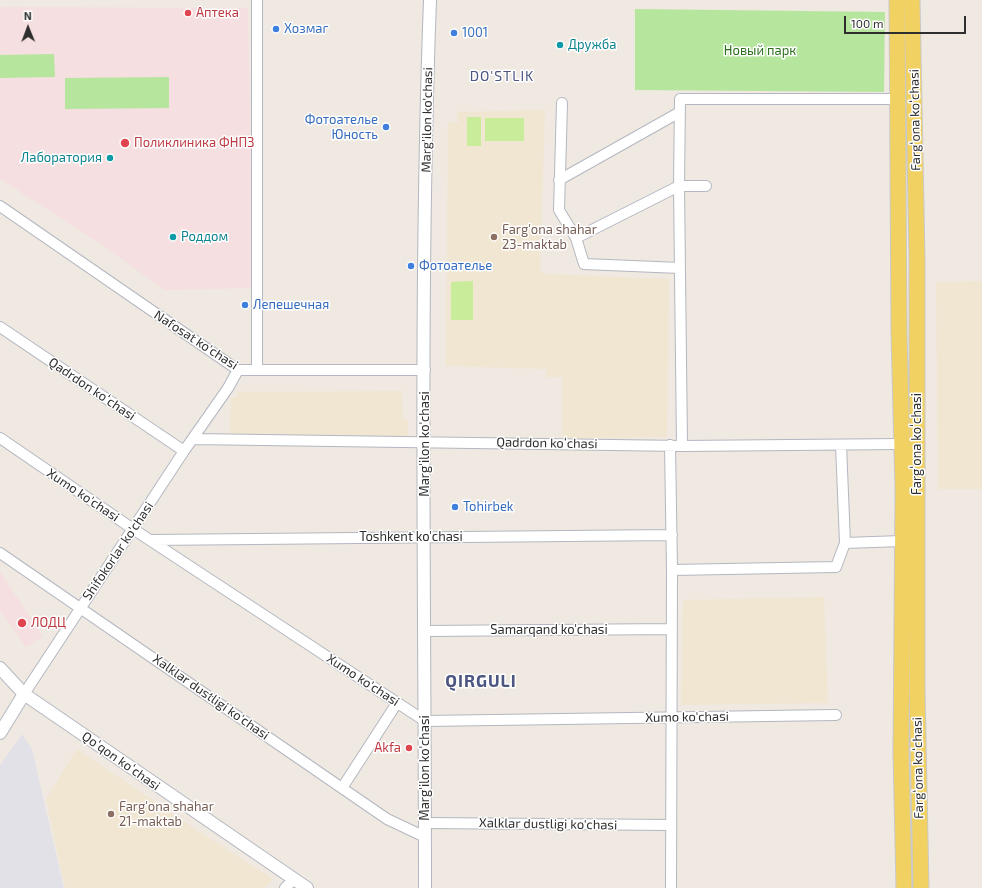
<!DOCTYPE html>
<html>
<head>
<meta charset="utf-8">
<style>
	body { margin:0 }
	#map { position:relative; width:982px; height:888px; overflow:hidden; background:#efe9e1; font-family:"Exo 2",sans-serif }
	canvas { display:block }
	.north { position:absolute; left:8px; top:8px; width:40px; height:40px; -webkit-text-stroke:3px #fff; paint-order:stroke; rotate:359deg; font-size:11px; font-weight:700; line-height:16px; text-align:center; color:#2e2e2e }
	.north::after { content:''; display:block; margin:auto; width:14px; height:18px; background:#2e2e2e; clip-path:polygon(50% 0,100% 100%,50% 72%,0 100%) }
	.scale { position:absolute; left:844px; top:16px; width:122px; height:18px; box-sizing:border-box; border:2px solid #2e2e2e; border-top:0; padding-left:5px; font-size:12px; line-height:14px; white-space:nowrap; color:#2e2e2e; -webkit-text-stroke:3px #fff; paint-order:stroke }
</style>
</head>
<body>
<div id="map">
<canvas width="982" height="888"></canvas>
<div class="north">N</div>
<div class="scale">100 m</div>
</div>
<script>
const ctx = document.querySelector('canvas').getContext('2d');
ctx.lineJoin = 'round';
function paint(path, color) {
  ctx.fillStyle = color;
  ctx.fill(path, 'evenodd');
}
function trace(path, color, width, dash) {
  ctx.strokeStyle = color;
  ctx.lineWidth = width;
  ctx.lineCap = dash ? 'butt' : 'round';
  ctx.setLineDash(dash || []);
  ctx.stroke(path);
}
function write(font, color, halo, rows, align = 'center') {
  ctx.font = font + ' "Exo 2",sans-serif';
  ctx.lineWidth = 3;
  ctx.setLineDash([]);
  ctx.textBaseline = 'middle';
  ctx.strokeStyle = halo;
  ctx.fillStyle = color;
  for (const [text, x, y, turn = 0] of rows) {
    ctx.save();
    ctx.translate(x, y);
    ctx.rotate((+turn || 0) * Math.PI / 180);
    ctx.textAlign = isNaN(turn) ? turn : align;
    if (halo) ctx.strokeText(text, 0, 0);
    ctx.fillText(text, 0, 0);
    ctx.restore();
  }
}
paint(new Path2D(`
	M22 734 32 749 64 888H0V765Z`), '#e3e1e8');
paint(new Path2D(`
	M545 110 540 271 546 274 669 279 667 437 562 439V377H546V369L446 366 448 122 458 123 457 112Z
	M982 281V489H938L936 282Z
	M402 391 403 419H408V438L230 437 231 398 237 397V392Z
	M824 597 828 703 681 705 683 600Z
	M77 749 195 829 273 879 264 888H65L46 799Z`), '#f0e6d1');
paint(new Path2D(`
	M0 7 248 8 253 288 164 290 102 245 0 179Z
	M0 572 43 636 26 647 0 610Z`), '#f5dfe0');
paint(new Path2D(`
	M635 9 885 12 884 92 635 90Z
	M54 54 55 77 0 78V55Z
	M169 77V108L65 109V78Z`), '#b6e59e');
paint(new Path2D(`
	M467 117H481V146H467Z
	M485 118H524V141H485Z
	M473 281V320H451V282Z`), '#c9ec9a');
const minor = new Path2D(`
	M257 0V370
	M562 103 559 210 576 238 679 186H706
	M559 180 680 112
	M0 206 238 370H425
	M576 238 584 264 680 268
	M0 327 184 451
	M0 438 133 529 425 721 836 715
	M193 439 682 446 901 444
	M670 445 672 570 671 888
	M841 445 845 543 902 541
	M682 446 679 186 680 99H897
	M150 540 672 535
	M0 553 387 819 425 837
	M672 570 836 567 845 543
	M425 631 672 629
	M24 694 184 451 228 388 238 370
	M342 788 397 703
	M425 823 671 825
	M285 888 293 880`);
const tertiary = new Path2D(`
	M0 668 24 694 307 888
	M0 733 24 694
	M425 888C425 592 419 296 430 0`);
const primary = new Path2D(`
	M897 0 899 333 903 490 901 752 904 888
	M912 0 917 258V690L921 888`);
trace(minor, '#b4b7c1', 12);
trace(tertiary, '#b4b7c1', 14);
trace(primary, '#c9c9c9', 17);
trace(minor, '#fff', 10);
trace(tertiary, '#fff', 12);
trace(primary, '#f2d163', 15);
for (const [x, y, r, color] of [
	[188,13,4,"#e0444e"],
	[276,29,4,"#3f7fe0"],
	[454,33,4,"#3f7fe0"],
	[560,45,4,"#0f9aa8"],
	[386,127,4,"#3f7fe0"],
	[125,143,5,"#e0444e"],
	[110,158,4,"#0f9aa8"],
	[173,237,4,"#0f9aa8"],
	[494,237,4,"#8d6e63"],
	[411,266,4,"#3f7fe0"],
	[245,305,4,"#3f7fe0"],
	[455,507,4,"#3f7fe0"],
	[22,623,5,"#e0444e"],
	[409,748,4,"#e0444e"],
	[111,814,4,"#8d6e63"]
]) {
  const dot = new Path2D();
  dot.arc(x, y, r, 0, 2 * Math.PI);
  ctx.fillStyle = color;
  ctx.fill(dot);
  trace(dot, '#fff', 1.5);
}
write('13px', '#be3a42', '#fff', [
	["Аптека",196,13],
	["Поликлиника ФНПЗ",134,143],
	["ЛОДЦ",31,623],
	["Akfa",401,748,"right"]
], 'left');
write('13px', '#366cbe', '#fff', [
	["Хозмаг",284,29],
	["1001",462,33],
	["Фотоателье",378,120,"right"],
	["Юность",378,135,"right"],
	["Фотоателье",419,266],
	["Лепешечная",253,305],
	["Tohirbek",463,507]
], 'left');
write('13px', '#0d838f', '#fff', [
	["Дружба",568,45],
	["Лаборатория",102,158,"right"],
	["Роддом",181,237]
], 'left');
write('13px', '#2c6e1b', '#fff', [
	["Новый парк",760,51]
]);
write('13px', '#2e2e2e', '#fff', [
	["Marg'ilon ko'chasi",427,120,-89],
	["Fargʻona koʻchasi",915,120,-91],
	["Nafosat ko'chasi",196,340,33],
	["Qadrdon koʻchasi",92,389,34],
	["Qadrdon koʻchasi",547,443,1],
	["Marg'ilon ko'chasi",425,444,-90],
	["Fargʻona koʻchasi",917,444,-90],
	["Xumo ko'chasi",83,495,34],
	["Toshkent ko'chasi",411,537],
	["Shifokorlar ko'chasi",118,551,-56],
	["Samarqand ko'chasi",549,630],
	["Xumo ko'chasi",363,680,33],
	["Xalklar dustligi ko'chasi",211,697,35],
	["Xumo ko'chasi",687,717,-1],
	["Qoʻqon koʻchasi",121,761,35],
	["Marg'ilon ko'chasi",425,768,-90],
	["Fargʻona koʻchasi",918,768,-91],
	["Xalklar dustligi ko'chasi",548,824,1]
]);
write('13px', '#785e54', '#fff', [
	["Farg'ona shahar",502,230],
	["23-maktab",502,245],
	["Farg'ona shahar",119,807],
	["21-maktab",119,822]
], 'left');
ctx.letterSpacing = '1px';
write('14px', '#4d5680', '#fff', [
	["DO'STLIK",502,76]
]);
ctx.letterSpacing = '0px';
ctx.letterSpacing = '1px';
write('bold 17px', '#4d5680', '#fff', [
	["QIRGULI",481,681]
]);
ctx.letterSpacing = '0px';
</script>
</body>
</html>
